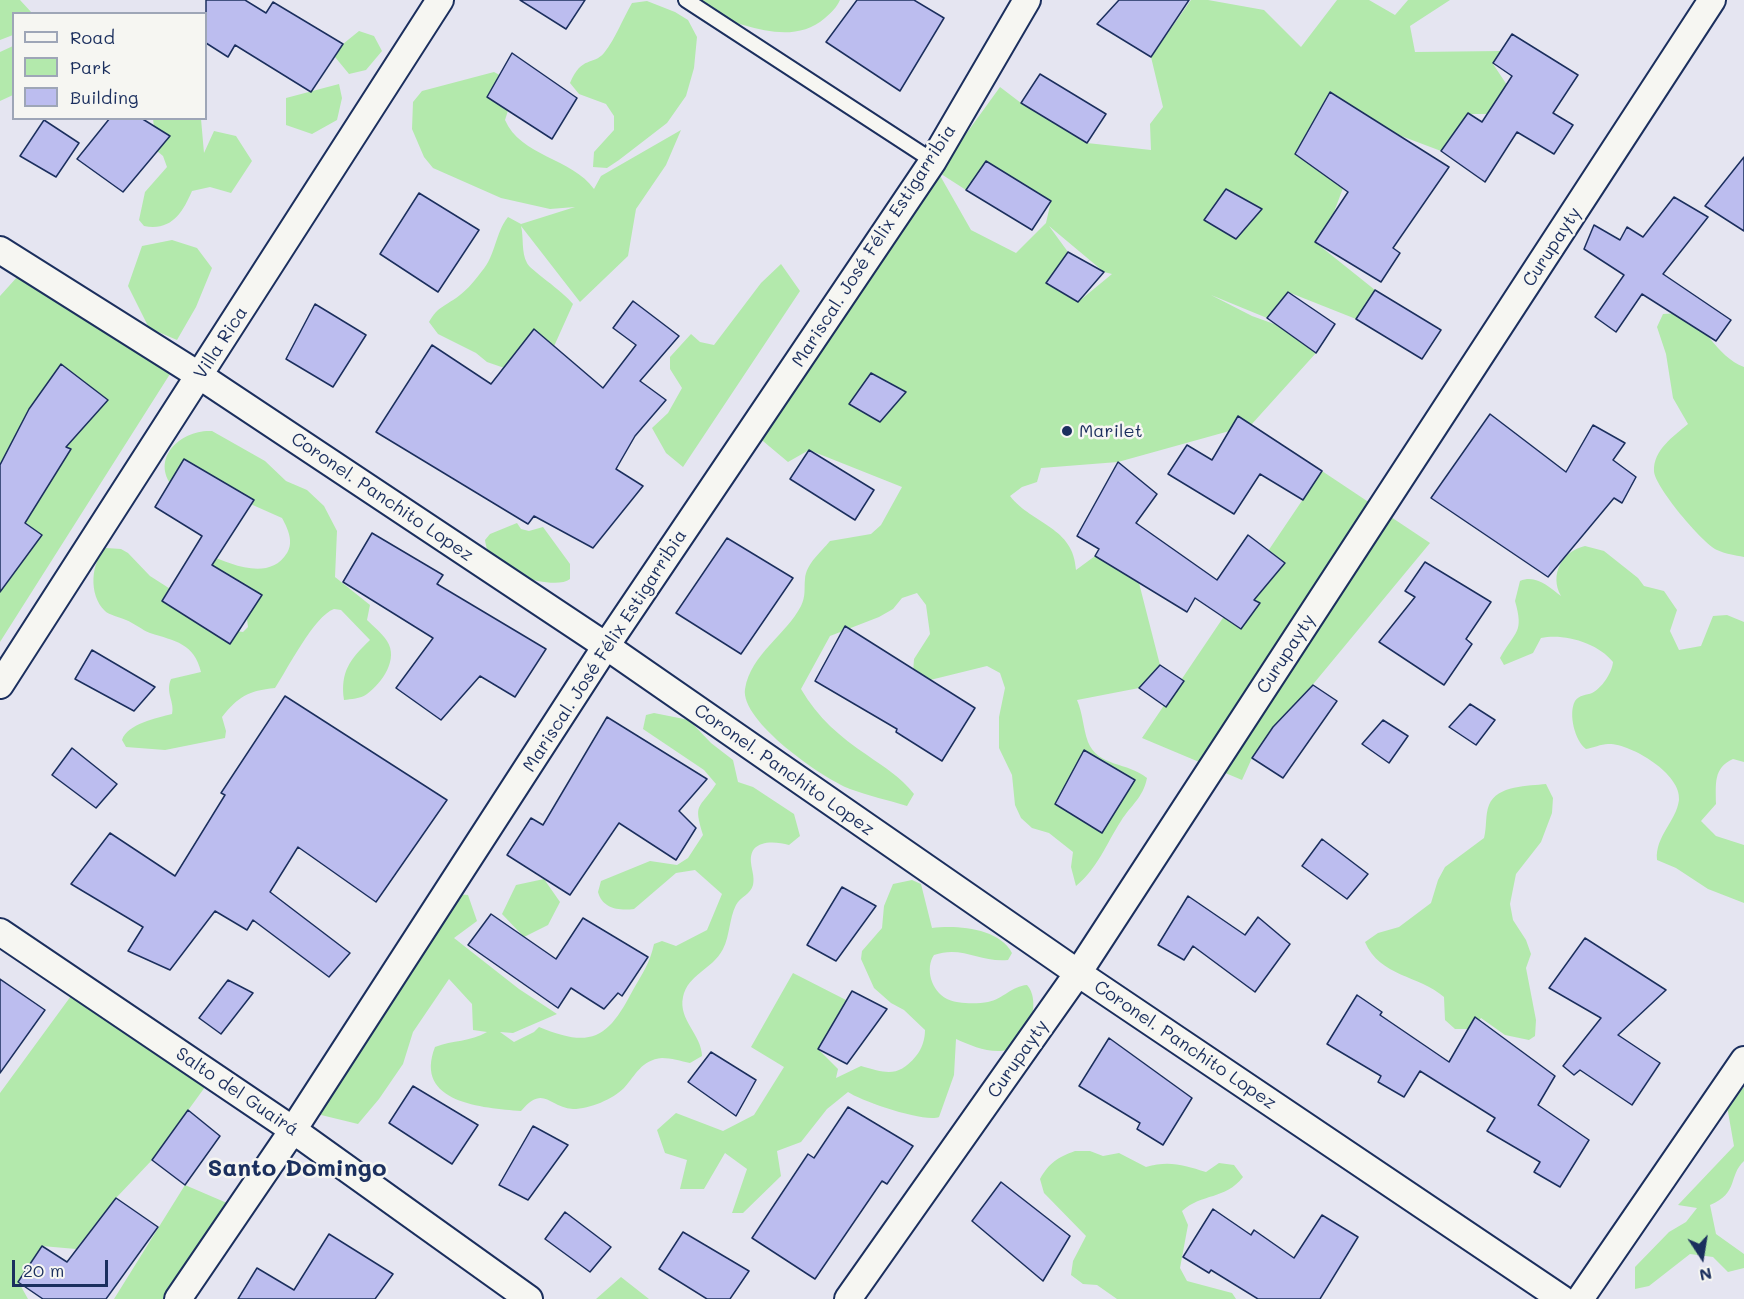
<!DOCTYPE html>
<html>
<head>
<meta charset="utf-8">
<style>
	body { margin:0 }
	#map { position:relative; width:1744px; height:1299px; overflow:hidden; background:#e5e5f1; font-family:Mali,sans-serif }
	canvas { display:block }
	.legend { position:absolute; left:12px; top:12px; width:195px; height:108px; box-sizing:border-box; background:#f6f6f2; border:2px solid #9ea6b7; margin:0; padding:8px 10px; list-style:none; font-size:18px; color:#1b2f5e }
	.legend li { display:flex; align-items:center; gap:12px; height:30px }
	.legend b { width:30px; border:2px solid #9ea6b7 }
	.north { position:absolute; left:1672px; top:1227px; width:60px; height:60px; -webkit-text-stroke:4px #f6f6f2; paint-order:stroke; rotate:168deg; font-size:16px; font-weight:700; line-height:24px; text-align:center; color:#1b2f5e }
	.north::after { content:''; display:block; margin:auto; width:21px; height:27px; background:#1b2f5e; clip-path:polygon(50% 0,100% 100%,50% 72%,0 100%) }
	.scale { position:absolute; left:12px; top:1260px; width:96px; height:27px; box-sizing:border-box; border:3px solid #1b2f5e; border-top:0; padding-left:8px; font-size:18px; line-height:21px; white-space:nowrap; color:#1b2f5e; -webkit-text-stroke:4px #f6f6f2; paint-order:stroke }
</style>
</head>
<body>
<div id="map">
<canvas width="1744" height="1299"></canvas>
<ul class="legend">
<li><b style="height:8px;background:#f6f6f2"></b>Road</li>
<li><b style="height:16px;background:#b3e9ac"></b>Park</li>
<li><b style="height:16px;background:#bcbdef"></b>Building</li>
</ul>
<div class="north">N</div>
<div class="scale">20 m</div>
</div>
<script>
const ctx = document.querySelector('canvas').getContext('2d');
ctx.lineJoin = 'round';
function paint(path, color) {
  ctx.fillStyle = color;
  ctx.fill(path, 'evenodd');
}
function trace(path, color, width, dash) {
  ctx.strokeStyle = color;
  ctx.lineWidth = width;
  ctx.lineCap = dash ? 'butt' : 'round';
  ctx.setLineDash(dash || []);
  ctx.stroke(path);
}
function write(font, color, halo, rows, align = 'center') {
  ctx.font = font + ' Mali,sans-serif';
  ctx.lineWidth = 5;
  ctx.setLineDash([]);
  ctx.textBaseline = 'middle';
  ctx.strokeStyle = halo;
  ctx.fillStyle = color;
  for (const [text, x, y, turn = 0] of rows) {
    ctx.save();
    ctx.translate(x, y);
    ctx.rotate((+turn || 0) * Math.PI / 180);
    ctx.textAlign = isNaN(turn) ? turn : align;
    if (halo) ctx.strokeText(text, 0, 0);
    ctx.fillText(text, 0, 0);
    ctx.restore();
  }
}
paint(new Path2D(`
	M0 0H20L32 13 14 14 13 35 0 40Z
	M702 0H840C837 7 831 13 825 18 790 48 744 23 704 14Z
	M1191 0H1208L1264 10 1301 47 1337 0H1369L1395 15 1408 0H1450L1410 26 1415 52 1501 51 1493 64 1507 85 1487 114H1468L1441 151 1396 134 1329 93 1295 154 1343 188 1334 212 1315 242 1375 290 1356 319 1288 292 1267 318 1211 295 1252 316 1277 325 1316 353 1251 425 1118 462 1041 468 1037 482 1022 487 1010 496C1033 525 1074 527 1076 570L1095 556 1139 583 1160 665 1139 688 1077 700C1083 714 1083 728 1088 742 1098 767 1128 762 1147 778 1143 798 1131 805 1121 821 1106 844 1098 868 1076 886L1071 867 1073 852 1049 833 1032 828 1021 818 1015 805 1012 775 999 748V717L1005 688 1000 673 987 666 926 681 913 673 914 659 930 634 926 605 917 593 902 598 893 609 879 617 830 636 801 689C818 718 840 737 867 755 885 768 900 776 914 794L907 806C888 800 869 796 850 789 822 778 740 721 745 689 751 654 786 635 801 606 806 596 804 588 805 579 806 564 821 552 830 541L871 534 881 525 902 487 809 450 788 462 751 431 1000 87 1021 103 1087 143 1151 150 1150 124 1163 107 1151 57ZM986 161 1051 201 1046 223 1016 253 971 230 938 172 966 190ZM1049 226 1104 272 1112 274 1078 302 1047 283 1068 252Z
	M647 1 675 12 688 20 697 37 694 68 686 96 667 123 619 160 607 168 593 167 594 152 614 130V116L606 104 579 94 570 83C582 55 593 66 604 53 616 38 622 20 632 3Z
	M359 31 374 36 382 51 366 70 349 74 335 57 343 44Z
	M13 46V95L0 101V52Z
	M494 72 507 79 514 92 505 120C520 156 572 158 594 189L601 176 681 130 666 165 636 209 628 256 580 302 521 226C524 238 521 252 527 263 529 269 563 291 573 304L551 353 513 371 487 362 476 353 438 334 429 322C438 306 446 306 460 295 468 289 476 279 482 271 496 255 495 233 508 217L521 224 575 207 550 209 501 198 433 168 424 157 412 129 413 102 422 91Z
	M339 84 342 98 337 120 312 134 286 125V98Z
	M153 119H201L204 153 214 131 236 136 252 161 231 193 210 187 192 191C182 214 171 231 144 226L139 220 145 192 167 167 163 156 157 151Z
	M172 240 197 248 212 268 196 307 177 340 149 328 128 286 142 246Z
	M781 264 800 291 683 467 666 453 652 428 668 413 682 388 670 369V357L691 334 700 342 714 345 761 283Z
	M18 276 170 374 0 642V296Z
	M1679 313C1707 324 1715 356 1744 367V557C1735 555 1725 554 1717 550 1703 544 1654 486 1654 471 1653 450 1674 436 1688 424L1673 398 1666 354 1657 327 1663 314Z
	M212 431 265 461 286 481 307 490 324 506 337 531 335 577 370 605 367 620C373 626 382 633 387 641 399 659 382 683 367 694 360 699 351 699 344 700 340 672 350 659 370 640L341 610 334 609C314 616 287 670 275 688 248 691 239 696 222 717L226 731 225 738 165 750 126 747 122 740C127 724 157 718 172 714 175 702 165 693 171 679L201 672C194 643 175 641 150 633 142 630 134 623 126 620 120 617 109 615 105 611 88 595 91 561 106 548L121 549 128 553 150 576 236 631 243 632 248 627 247 619 212 578 206 554C231 564 269 582 287 553 294 542 288 529 282 518L246 502 173 487C149 458 182 429 212 431Z
	M1322 471 1430 543 1252 758 1242 780 1142 738Z
	M517 523 521 529 529 531 543 527 570 564V579C556 590 507 575 494 562 489 557 486 548 485 540L490 534Z
	M1585 546 1604 551 1638 578 1644 586 1664 591 1677 610 1670 631 1679 650 1701 646 1713 616 1727 615 1744 622V762L1733 759C1713 768 1716 784 1716 804L1701 821 1716 836 1744 845V903L1708 889 1676 868 1657 860C1655 836 1676 822 1679 800 1682 774 1630 743 1608 744 1601 744 1593 748 1586 749 1575 741 1568 714 1575 701 1579 695 1587 695 1592 693 1602 688 1612 673 1613 662 1598 643 1564 633 1541 638L1533 653 1504 665 1500 658C1516 630 1524 633 1515 601L1520 581C1536 574 1549 587 1561 596 1549 575 1562 551 1585 546Z
	M654 713 689 720 711 743 733 760 738 782 753 787 794 814 800 836 789 845C778 842 762 840 754 849 746 860 756 873 753 885 751 894 740 897 736 905 729 919 730 935 723 949 712 970 688 974 683 997 678 1020 702 1035 702 1056L690 1063C681 1061 671 1058 662 1058 641 1060 636 1075 624 1088 613 1099 590 1109 573 1109 548 1107 544 1084 521 1111 483 1108 413 1103 435 1047 453 1040 470 1042 487 1032L473 1030 472 1004 449 979 413 1032 403 1064 379 1099 358 1124 317 1114 380 1007 421 956 455 894 468 895 477 921 454 938 519 989 557 1014 513 1033 500 1032 514 1042 534 1032 539 1027C592 1049 608 1038 633 990 642 974 650 963 654 944L662 941 676 946 707 930 722 894 695 870 676 873 634 909C618 911 602 908 598 892L601 881 650 861 677 865 688 858 703 835C693 802 699 810 716 784L704 770 643 729 646 715Z
	M1546 784 1553 798 1552 813 1541 842 1516 874 1510 904 1513 920 1526 940 1531 954 1526 968 1536 1020 1535 1036 1529 1040 1505 1035 1481 1018 1471 1029H1455L1445 1020 1444 997C1419 975 1380 977 1365 942L1378 933 1399 927 1431 903 1438 880 1445 867 1484 838C1487 827 1485 815 1489 805 1497 785 1529 786 1546 784Z
	M544 879 560 902 548 925 524 937 502 914 516 885Z
	M912 880 921 884 932 928C957 925 999 928 1012 953L1008 960C981 963 962 945 934 955 925 968 931 991 947 999 957 1004 977 1004 988 1002 1003 999 1012 986 1027 985 1043 1002 1027 1050 1001 1051 985 1052 970 1045 956 1039L954 1075 939 1117C925 1123 861 1101 848 1092L827 1109 801 1142 777 1151 781 1176 743 1213H732L747 1169 725 1153 704 1189H680L687 1160 665 1153 657 1130 676 1113 723 1131 754 1115 784 1067 751 1047 793 973 846 1000 818 1049 838 1069 836 1078 861 1066C886 1073 898 1078 916 1056 922 1049 925 1039 925 1030L904 1010 891 1003 874 988 861 959 862 951 882 928 884 906 893 884Z
	M79 985 213 1076 152 1160 116 1198 76 1249 42 1246 18 1281 28 1299H0V1093Z
	M1744 1087V1161C1728 1176 1739 1193 1710 1205L1716 1234 1744 1254V1268L1728 1272 1713 1257 1690 1254 1649 1286 1635 1289V1267L1669 1232 1686 1222 1697 1208 1678 1205 1734 1146 1727 1106Z
	M1075 1151H1090L1103 1156 1119 1153 1146 1167C1169 1160 1184 1165 1206 1172L1219 1163 1234 1165 1243 1177C1225 1200 1202 1193 1182 1211L1188 1225 1180 1268 1187 1281 1232 1293 1236 1299H1117L1097 1285 1083 1284 1071 1275 1073 1261 1086 1236 1044 1193 1040 1179C1049 1163 1058 1157 1075 1151Z
	M185 1185 241 1209 182 1299H114Z
	M621 1277 649 1299H596Z`), '#b3e9ac');
const building = new Path2D(`
	M206 0H245L266 13 273 2 343 44 311 92 235 45 228 57 206 43Z
	M520 0H585L566 29Z
	M857 0H914L944 18 900 91 826 42Z
	M1119 0H1189L1151 57 1097 24Z
	M1512 34 1578 75 1553 113 1573 125 1554 154 1517 132 1485 182 1441 151 1468 113 1482 122 1512 76 1493 63Z
	M512 53 577 98 552 139 487 97Z
	M1040 74 1106 114 1087 143 1021 103Z
	M1330 92 1449 167 1393 248 1400 253 1381 282 1315 242 1348 192 1295 154Z
	M110 118H141L170 136 123 192 77 159Z
	M44 120 79 143 56 177 20 156Z
	M1744 157V231L1705 206Z
	M986 161 1051 201 1032 230 966 190Z
	M1226 189 1262 209 1236 239 1204 220Z
	M419 193 479 230 438 292 380 254Z
	M1674 197 1708 217 1663 274 1731 320 1716 341 1642 294 1616 332 1595 317 1624 275 1584 249 1594 225 1620 240 1627 227 1643 237Z
	M1068 252 1104 272 1078 302 1046 283Z
	M1375 290 1441 330 1422 359 1356 319Z
	M1288 292 1335 324 1316 353 1267 318Z
	M633 301 679 336 640 381 666 400 635 436 616 469 643 486 593 548 534 516 528 524 376 432 432 345 491 384 534 329 603 388 636 345 613 328Z
	M315 304 366 335 333 387 286 359Z
	M61 364 108 400 66 447 71 449 25 523 42 535 0 592V465L29 409Z
	M871 373 906 392 880 422 849 404Z
	M1490 414 1566 472 1593 425 1625 443 1613 460 1636 477 1622 503 1614 498 1548 577 1431 498Z
	M1238 416 1322 471 1303 500 1260 474 1234 514 1168 474 1187 445 1212 460Z
	M809 450 874 490 855 520 790 479Z
	M184 459 254 500 212 565 262 595 230 644 162 601 202 536 155 507Z
	M1118 462 1157 494 1136 523 1217 580 1248 535 1285 563 1254 600 1260 603 1241 629 1195 598 1187 612 1095 556 1099 549 1077 536Z
	M372 533 443 575 437 584 546 649 515 697 480 676 441 720 396 688 433 638 343 582Z
	M727 538 793 578 741 654 676 613Z
	M1425 562 1491 602 1466 639 1472 644 1444 685 1379 642 1415 597 1405 591Z
	M845 626 975 708 942 761 896 732 897 729 815 681Z
	M92 650 155 687 134 711 75 679Z
	M1160 665 1184 681 1166 707 1139 688Z
	M1313 685 1337 701 1283 778 1252 758 1273 727Z
	M285 696 447 800 376 902 298 847 270 892 350 953 329 977 253 920 247 930 215 911 170 970 128 951 143 927 71 884 110 833 175 876 225 795 221 793Z
	M1470 704 1495 720 1476 745 1449 727Z
	M607 717 707 779 679 811 696 828 676 860 619 823 570 895 507 855 531 818 543 825Z
	M1383 720 1408 736 1389 763 1362 744Z
	M72 748 117 784 96 808 52 775Z
	M1084 750 1135 780 1102 833 1055 804Z
	M1322 839 1368 874 1347 899 1302 866Z
	M842 887 876 906 836 961 807 945Z
	M1188 896 1245 935 1258 917 1290 944 1255 992 1193 946 1184 960 1158 945Z
	M491 914 556 959 583 918 648 957 622 996 618 993 604 1009 571 988 558 1008 468 945Z
	M1585 938 1666 990 1618 1035 1660 1063 1632 1105 1580 1070 1574 1075 1563 1066 1601 1018 1549 988Z
	M0 979 45 1010 0 1073Z
	M228 980 253 993 221 1034 199 1018Z
	M852 991 887 1009 847 1064 818 1049Z
	M1357 995 1382 1012 1380 1015 1449 1062 1475 1017 1555 1076 1538 1105 1589 1140 1560 1187 1534 1172 1540 1162 1487 1131 1495 1118 1420 1071 1404 1097 1378 1082 1381 1076 1327 1044Z
	M1109 1038 1192 1098 1163 1145 1137 1129 1140 1123 1079 1086Z
	M711 1052 756 1080 736 1116 688 1082Z
	M413 1086 478 1125 452 1164 389 1123Z
	M848 1107 913 1146 887 1184 882 1181 815 1279 752 1238 808 1154 814 1158Z
	M188 1110 220 1136 185 1185 152 1160Z
	M533 1126 568 1145 528 1200 499 1185Z
	M1001 1182 1070 1236 1043 1281 972 1221Z
	M116 1198 158 1227 106 1299H43L18 1282 42 1246 67 1262Z
	M1213 1209 1251 1235 1254 1230 1294 1258 1322 1215 1358 1237 1320 1299H1258L1211 1270 1209 1273 1183 1257Z
	M565 1212 611 1247 590 1272 545 1239Z
	M683 1232 749 1271 730 1299H707L659 1269Z
	M329 1234 393 1274 375 1299H238L257 1268 294 1290Z`);
paint(building, '#bcbdef');
trace(building, '#1b2f5e', 1.5);
const lane = new Path2D(`
	M686 0 933 161`);
const street = new Path2D(`
	M0 250 200 376 606 646 1078 973 1562 1299
	M0 685 440 0
	M0 932 293 1130 529 1299
	M178 1299 293 1130 606 646 933 161 1027 0
	M848 1299 1078 973 1712 0
	M1580 1299 1744 1060`);
trace(lane, '#1b2f5e', 18);
trace(street, '#1b2f5e', 30);
trace(lane, '#f6f6f2', 14);
trace(street, '#f6f6f2', 26);
for (const [x, y, r, color] of [
	[1067,431,6,"#1b2f5e"]
]) {
  const dot = new Path2D();
  dot.arc(x, y, r, 0, 2 * Math.PI);
  ctx.fillStyle = color;
  ctx.fill(dot);
  trace(dot, '#f6f6f2', 2);
}
write('18px', '#1b2f5e', '#f6f6f2', [
	["Mariscal. José Félix Estigarribia",874,246,-57],
	["Curupayty",1552,247,-57],
	["Villa Rica",221,343,-57],
	["Coronel. Panchito Lopez",382,497,34],
	["Mariscal. José Félix Estigarribia",605,651,-57],
	["Curupayty",1286,654,-57],
	["Coronel. Panchito Lopez",784,770,35],
	["Coronel. Panchito Lopez",1185,1045,34],
	["Curupayty",1018,1059,-55],
	["Salto del Guairá",237,1092,34]
]);
write('18px', '#1b2f5e', '#f6f6f2', [
	["Marilet",1079,431]
], 'left');
write('bold 24px', '#1b2f5e', '#f6f6f2', [
	["Santo Domingo",297,1169]
]);
</script>
</body>
</html>
